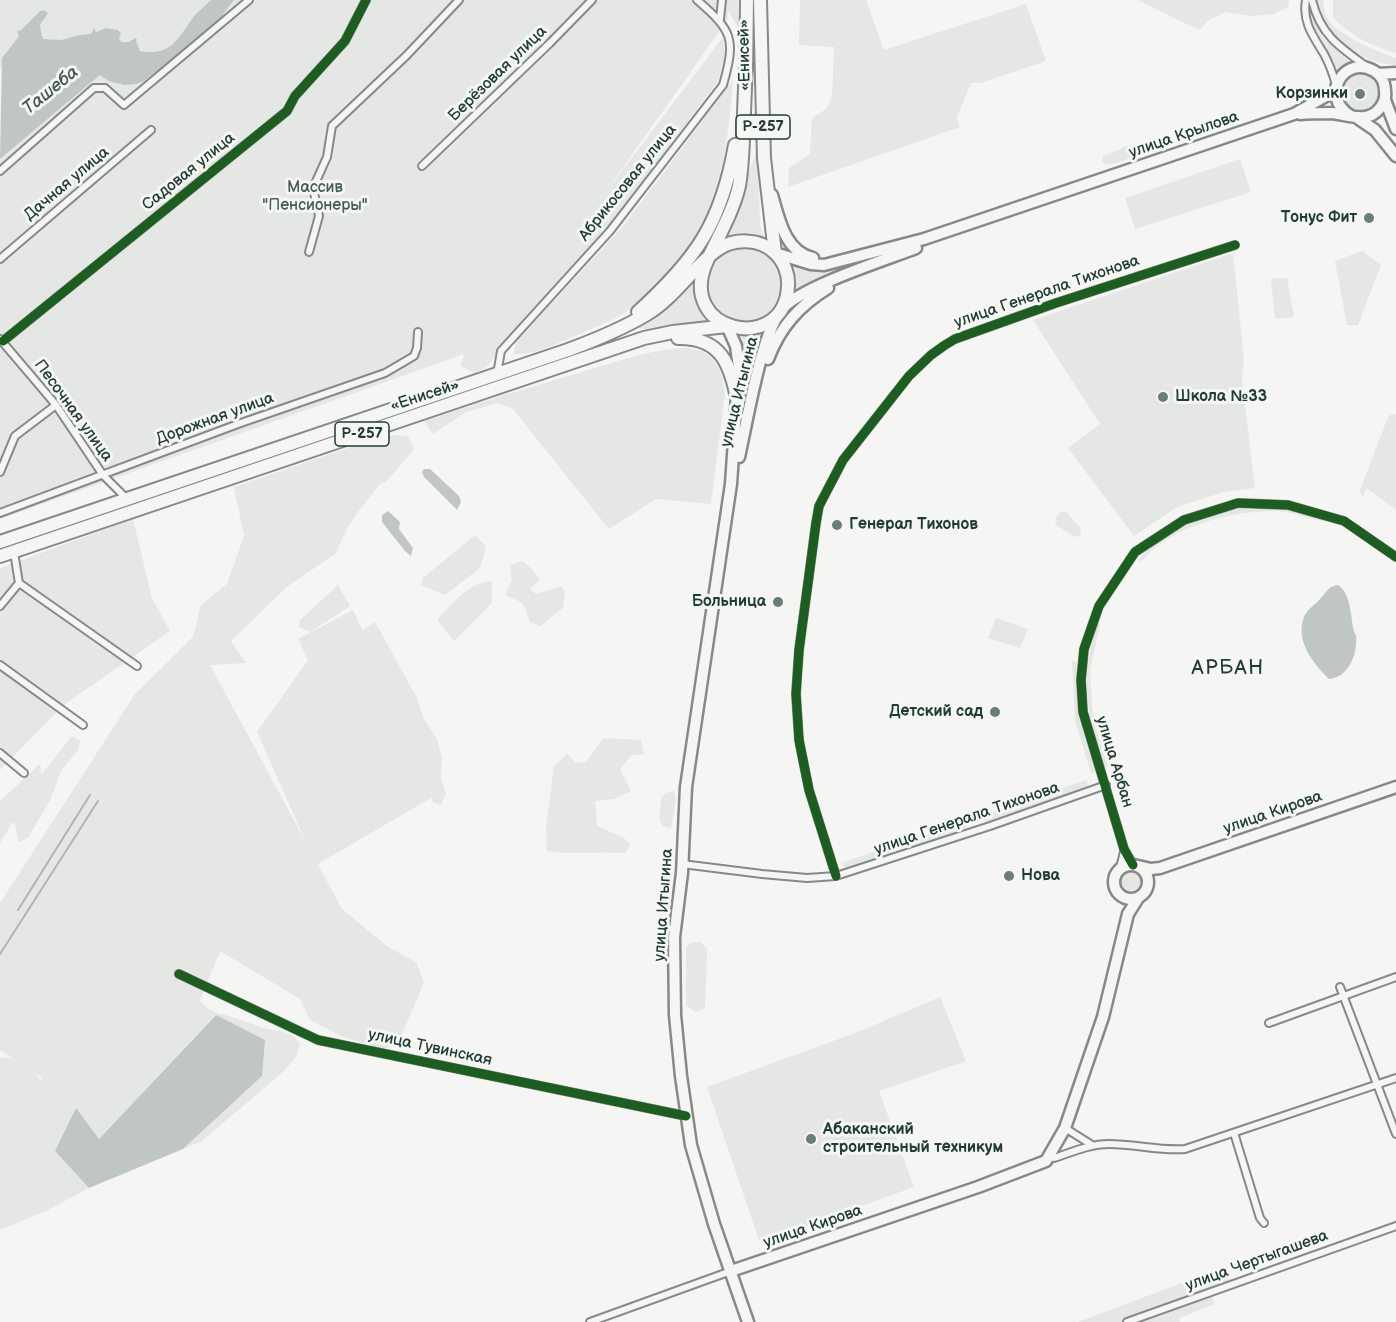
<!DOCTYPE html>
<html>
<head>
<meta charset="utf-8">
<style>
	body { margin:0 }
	canvas { display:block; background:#f5f5f3 }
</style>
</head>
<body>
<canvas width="1396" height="1322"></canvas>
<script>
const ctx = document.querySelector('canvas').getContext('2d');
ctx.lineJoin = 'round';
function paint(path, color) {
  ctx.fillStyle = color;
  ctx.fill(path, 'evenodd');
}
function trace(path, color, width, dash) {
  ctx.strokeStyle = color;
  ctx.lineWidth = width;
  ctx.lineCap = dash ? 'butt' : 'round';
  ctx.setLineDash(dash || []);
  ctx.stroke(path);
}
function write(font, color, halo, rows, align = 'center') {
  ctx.font = font + ' "Balsamiq Sans",sans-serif';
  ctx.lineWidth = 6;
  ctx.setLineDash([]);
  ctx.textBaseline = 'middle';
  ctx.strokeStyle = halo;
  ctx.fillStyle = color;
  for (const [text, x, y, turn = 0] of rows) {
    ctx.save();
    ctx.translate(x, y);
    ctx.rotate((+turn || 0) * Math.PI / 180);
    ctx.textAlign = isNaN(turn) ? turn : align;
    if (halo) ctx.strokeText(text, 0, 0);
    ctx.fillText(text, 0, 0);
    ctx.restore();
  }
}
paint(new Path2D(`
	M1240 159 1251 192 1135 229 1125 198Z
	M1233 253 1244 359 1242 381 1255 488 1224 492 1177 507 1134 536 1068 448 1100 424 1033 320Z
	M1396 431V510L1365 487Z
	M353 610 438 794 316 865 257 732 308 660 298 639Z
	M135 694 188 715 211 829 178 885 243 915 220 951 179 1053 105 1120 0 1050V903Z
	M940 997 966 1061 879 1091 914 1187 760 1243 707 1087 858 1032Z
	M1227 1266 1234 1287 1212 1296 1215 1304 1179 1318 1180 1322H1078Z`), '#e5e7e4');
paint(new Path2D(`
	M0 0H211C206 5 199 10 194 16 178 38 171 57 140 51L135 38 130 42H122L119 39 121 33 118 30 106 28 95 32 94 28 91 34 61 40 43 39V35L40 25 43 22 40 11 23 28 17 31 19 36 2 58 3 65 0 69Z
	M234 0H738V28L728 10V19L600 200 723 37 725 55 718 81 609 227 545 298 531 310 508 337 488 366 475 373 460 366 464 354 0 519V159L101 74 109 81H144L154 74 214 27Z
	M800 0H866L884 50 1026 4 1046 61 980 83H971L957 117 960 127 788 187 789 168 810 154 812 118 826 109 832 96 834 47 799 45Z
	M1137 0H1289L1288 7 1274 14 1251 16 1225 12 1209 20 1199 30Z
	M1317 0H1323C1324 5 1324 14 1327 18 1337 35 1378 52 1396 58V65C1359 64 1324 36 1317 0Z
	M1333 0H1396V53C1371 46 1352 36 1333 18Z
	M1309 9H1311L1323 38 1351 63 1342 67 1337 72 1335 64 1313 28Z
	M1340 93a20 20 0 1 1 40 0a20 20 0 1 1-40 0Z
	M733 80C727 157 718 223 661 281 648 294 635 307 619 316 608 322 597 326 586 331 566 340 533 356 513 354L517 341 624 225Z
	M1129 145H1134L1139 149 1138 156 1113 164H1105L1102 161 1103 156Z
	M758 147 760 226 766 242 719 244 732 218Z
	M706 285a38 38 0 1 1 76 0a38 38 0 1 1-76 0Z
	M1362 251 1381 265 1358 325H1347L1335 261Z
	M787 261C808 271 820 270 843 269L814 280 792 293V276Z
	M1197 273 1208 275 1218 283 1229 349C1187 390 1185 319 1180 292L1188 278Z
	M697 275 695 288 713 322 654 330 636 328 659 312Z
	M1274 278H1287L1294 317 1277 319 1275 317 1271 280Z
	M1156 309 1158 317 1172 314 1182 367 1143 374 1135 314Z
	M764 329 755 350 748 394H746C744 374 748 349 735 332L750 333Z
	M687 348 701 351 712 358 721 373 725 394 711 504 656 499 609 529 512 408 498 403 466 412 433 434 424 421C479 403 533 386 588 370 621 360 653 349 687 348Z
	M1396 414V431L1362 497 1360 490 1388 417 1390 415Z
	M395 435 408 436 414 449 386 482 379 485 358 512 347 529 335 554 288 586 231 641 246 663 210 665 342 909 388 947 416 962 424 982C416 1003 406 1023 398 1044L382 1049 341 1036 310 1020 300 999 220 951 243 915 178 885 211 829 188 716 135 694 193 637 201 605 227 584 244 536 234 487 377 438Z
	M1276 507 1295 510 1324 518V521C1308 519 1293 512 1278 511 1234 510 1169 526 1141 562L1139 560C1153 535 1197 519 1224 512 1241 507 1258 508 1276 507Z
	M1060 512H1066L1080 527 1081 535 1075 537 1056 525 1055 519Z
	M133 519 152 598 170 631 65 704 0 770V568Z
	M475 535 486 546 480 568 445 595 421 585 423 578Z
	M522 561 532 569 540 580 530 589 536 594 561 586 565 592 563 608 540 626 530 622 523 603 505 595 512 580 510 565Z
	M492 581V603L454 641 437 620C453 603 468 583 492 581Z
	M338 585 350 606 310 632 299 627 300 620Z
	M996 618 1028 629 1020 648 988 638Z
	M375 622 417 698 423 717 438 741 442 759 441 779 446 794 441 805 433 802 431 786 355 635Z
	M1097 622 1100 624 1090 671 1093 719 1108 766 1105 768C1086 713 1079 679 1097 622Z
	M1072 661 1076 662C1079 678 1077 694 1079 711 1082 731 1090 752 1096 772L1091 773 1075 721Z
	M72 736 80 740 78 750 61 771 51 798 28 838 18 842 15 823H12L0 843V801L40 764 41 775Z
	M603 738 641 740 644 754 632 755 620 769 631 791 614 799 595 801 597 826 624 838 631 845 625 853C599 851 573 855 547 851L546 828 554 766 567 754 576 763 586 762Z
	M1086 780 1089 788 986 822 978 817Z
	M671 791 674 792 676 799 671 828 663 826 659 818 662 796Z
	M970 819V824L964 829 855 867 847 868 841 863Z
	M1116 882a15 15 0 1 1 30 0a15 15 0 1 1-30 0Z
	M693 942H701L707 949V954L705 1008 696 1012 686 1006V947Z
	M0 949 6 951 14 963H19L28 952 53 964 46 978 29 968 20 969 17 975C24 991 39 999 54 1009L59 1003 91 1022 111 991 98 981C109 965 117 945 138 962L140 969 135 982 149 988 163 989 166 995 165 1003 159 1007 153 1006C148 1010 142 1020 142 1027 141 1034 145 1039 141 1046 133 1060 111 1057 104 1076L110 1080 126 1082 191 997C205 1001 205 1010 218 1013 235 1017 251 1024 267 1029 273 1030 280 1030 286 1033 292 1035 297 1039 300 1044L296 1057 284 1071 202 1141 183 1149 262 1076 240 1028 215 1015 99 1139 76 1109 55 1151 89 1188 46 1211 0 1230V1058C18 1055 31 1066 40 1080 58 1076 61 1057 67 1042L65 1038C65 1033 68 1029 67 1024 62 1009 13 1015 1 986 0 982 0 957 0 949Z
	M780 1168 795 1213 765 1223 750 1178Z`), '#e4e7e3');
paint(new Path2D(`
	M211 0H234L214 27 144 81 136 84 124 85 109 81 100 75 0 159 2 58 19 36 17 31 21 30 40 11 44 10 48 13 40 25 43 39 61 40 80 35 91 34 94 28 96 32 106 28 118 30 121 33 119 39 122 42H129L135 38 137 39 136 41 140 51C171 57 178 38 194 16 199 10 206 5 211 0Z
	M424 469H430L459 496 461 502 457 510 424 477 422 472Z
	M388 511 400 522 399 529 413 548 411 556 405 551 382 522V515Z
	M1338 585C1350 592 1351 615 1353 627 1353 630 1355 633 1356 636 1358 654 1348 678 1329 679 1313 663 1295 641 1304 617 1307 609 1315 605 1320 599 1326 593 1328 586 1338 585Z
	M216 1015 265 1040 262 1076 183 1149 89 1188 55 1151 76 1108 99 1139Z`), '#c0c7c3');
const street = new Path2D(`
	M1306 0C1302 22 1313 36 1324 54 1329 63 1333 74 1336 85
	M1312 0C1320 34 1339 47 1366 66
	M720 19 722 0
	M422 166 550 43 592 0
	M0 171 94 88H105L124 105 249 0
	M309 252 319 216 313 188 327 157 332 126 407 55 459 0
	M0 259 151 130
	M0 339 56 405 103 475 126 498
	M3 341 287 111 295 96 345 41 366 0
	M497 374 501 351 610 231 723 85C736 39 733 31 697 0
	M0 472 15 436 56 405
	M0 513 238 424 385 373 414 356 417 348 418 332
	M19 583 137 666
	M0 606 19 583 14 552
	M0 665 83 725
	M0 753 24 773
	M682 864 762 874 807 878 836 876 990 826 1106 785
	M1133 865 1124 849 1083 712 1081 680 1084 649 1099 606 1135 552 1184 520 1238 503 1288 505 1344 521 1396 557
	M1120 868 1124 852
	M836 876 809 790 799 740 796 694 799 650 816 523 819 506 843 460 909 376 931 355 945 345 955 339 1056 303 1235 245
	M179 974 318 1040 686 1116
	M1340 987 1396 1134
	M1269 1023 1396 977
	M1065 1128 1092 1145
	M1234 1133 1260 1218 1264 1223
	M1054 1158C1072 1152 1090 1144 1109 1144 1135 1144 1160 1151 1185 1149L1396 1078
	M590 1322 731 1271
	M1127 1322 1396 1226`);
const primary = new Path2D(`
	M1378 74 1396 73
	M1385 100 1396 129
	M1300 114C1311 113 1321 113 1332 113 1349 115 1368 124 1380 108 1384 103 1386 97 1385 91 1385 83 1381 75 1374 71 1345 54 1318 96 1351 116
	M1356 117 1375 130 1396 156
	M772 195C779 219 785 252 813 258
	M775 253 811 264 824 265 924 239 1294 114 1335 91
	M727 326 736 346 739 367 731 484 686 787 682 873 674 937 675 1015 681 1076 691 1145 714 1224 748 1322
	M768 359C780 327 799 306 828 288
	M739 457C747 423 761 332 783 308 803 286 885 260 916 248
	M1114 882a17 17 0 1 1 34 0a17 17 0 1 1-34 0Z
	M1138 866 1151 869 1160 868 1396 787
	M731 1271 978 1187 1046 1161 1065 1128 1103 1017 1128 914 1138 898`);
const highway = new Path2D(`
	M760 0 764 158 775 253
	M638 312C696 259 721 224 735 145
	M678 338C722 337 731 366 738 403
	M0 542 568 350C595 340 622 329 647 314 674 298 691 269 717 250 733 238 760 238 775 253 784 261 789 275 788 286 785 356 674 333 707 261 718 237 733 212 739 186 743 162 743 137 744 113 746 75 747 38 747 0
	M0 556 644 338 673 332 727 326`);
trace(street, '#858a88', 10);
trace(primary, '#858a88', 15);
trace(highway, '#858a88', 16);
trace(street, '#f5f5f3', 6);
trace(primary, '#f5f5f3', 10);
trace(highway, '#f5f5f3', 12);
trace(new Path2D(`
	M18 910 90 795
	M0 954 98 801`), '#b0b4b2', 2);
trace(new Path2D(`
	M3 341 287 111 295 96 345 41 366 0
	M1133 865 1124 849 1083 712 1081 680 1084 649 1099 606 1135 552 1184 520 1238 503 1288 505 1344 521 1396 557
	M836 876 809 790 799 740 796 694 799 650 816 523 819 506 843 460 909 376 931 355 945 345 955 339 1056 303 1235 245
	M179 974 318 1040 686 1116`), '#1b5e20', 9);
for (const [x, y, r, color] of [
	[1360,94,6,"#6a7d77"],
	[1369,218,6,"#6a7d77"],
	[1163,397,6,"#6a7d77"],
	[837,525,6,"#6a7d77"],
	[778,602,6,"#6a7d77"],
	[995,712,6,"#6a7d77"],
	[1009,876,6,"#6a7d77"],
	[811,1139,6,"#6a7d77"]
]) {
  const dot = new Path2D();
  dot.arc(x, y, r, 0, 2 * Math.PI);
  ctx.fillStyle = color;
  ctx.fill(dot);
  trace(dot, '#f6f6f2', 2);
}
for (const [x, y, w] of [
	[763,127,54],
	[362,434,54]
]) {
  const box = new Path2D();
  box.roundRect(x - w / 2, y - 12, w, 24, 4.5);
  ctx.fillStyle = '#f6f6f2';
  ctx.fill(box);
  trace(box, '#1f3d34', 1.5);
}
write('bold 15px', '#1f3d34', null, [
	["Р-257",763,127],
	["Р-257",362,434]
]);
write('16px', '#1f3d34', '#f6f6f2', [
	["«Енисей»",745,55,-91],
	["Берёзовая улица",498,74,-44],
	["улица Крылова",1184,135,-19],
	["Садовая улица",189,172,-39],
	["Абрикосовая улица",628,183,-51],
	["Дачная улица",67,184,-40],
	["улица Генерала Тихонова",1047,292,-19],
	["улица Итыгина",740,392,-76],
	["«Енисей»",425,396,-18],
	["Песочная улица",73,411,54],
	["Дорожная улица",215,419,-20],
	["улица Арбан",1114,762,73],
	["улица Кирова",1273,813,-19],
	["улица Генерала Тихонова",967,819,-19],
	["улица Итыгина",664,905,-86],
	["улица Тувинская",430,1048,12],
	["улица Кирова",813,1227,-19],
	["улица Чертыгашева",1257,1261,-20]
]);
write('bold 16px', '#1f3d34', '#f6f6f2', [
	["Корзинки",1348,94],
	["Тонус Фит",1357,218],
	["Школа №33",1175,397,"left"],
	["Генерал Тихонов",849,525,"left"],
	["Больница",766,602],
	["Детский сад",983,712],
	["Нова",1021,876,"left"],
	["Абаканский",823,1130,"left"],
	["строительный техникум",823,1148,"left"]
], 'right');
write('16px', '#445d54', '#f6f6f2', [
	["Массив",315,188],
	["\"Пенсионеры\"",315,206]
]);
write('italic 18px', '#425a52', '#f6f6f2', [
	["Ташеба",51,91,-39]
]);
ctx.letterSpacing = '1.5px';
write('20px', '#1f3d34', '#f6f6f2', [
	["АРБАН",1228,669]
]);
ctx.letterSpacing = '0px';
</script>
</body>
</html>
